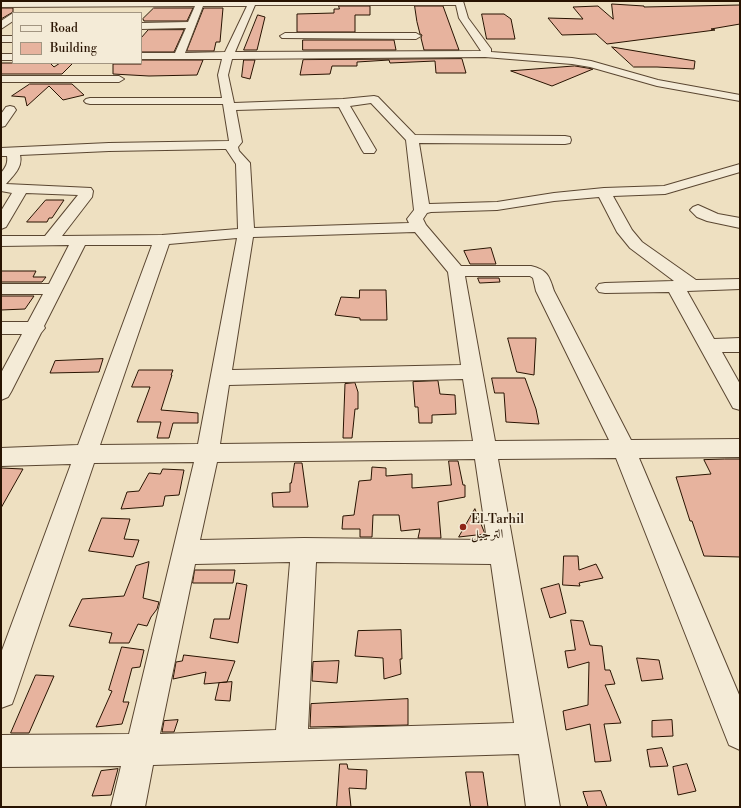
<!DOCTYPE html>
<html>
<head>
<meta charset="utf-8">
<style>
	body { margin:0 }
	#map { position:relative; width:741px; height:808px; overflow:hidden; background:#eee0c1; font-family:"Libre Bodoni",serif }
	canvas { display:block }
	.frame { position:absolute; inset:0; border:2px solid #281301; pointer-events:none }
	.legend { position:absolute; left:12px; top:12px; width:130px; height:52px; box-sizing:border-box; background:#f4ebd7; border:1px solid #a29581; margin:0; padding:5px 7px; list-style:none; font-size:12px; color:#281301 }
	.legend li { display:flex; align-items:center; gap:8px; height:20px }
	.legend b { width:20px; border:1px solid #a29581 }
</style>
</head>
<body>
<div id="map">
<canvas width="741" height="808"></canvas>
<div class="frame"></div>
<ul class="legend">
<li><b style="height:5px;background:#f4ebd7"></b>Road</li>
<li><b style="height:11px;background:#e7b39e"></b>Building</li>
</ul>
</div>
<script>
const ctx = document.querySelector('canvas').getContext('2d');
ctx.lineJoin = 'round';
function paint(path, color) {
  ctx.fillStyle = color;
  ctx.fill(path, 'evenodd');
}
function trace(path, color, width, dash) {
  ctx.strokeStyle = color;
  ctx.lineWidth = width;
  ctx.lineCap = dash ? 'butt' : 'round';
  ctx.setLineDash(dash || []);
  ctx.stroke(path);
}
function write(font, color, halo, rows, align = 'center') {
  ctx.font = font + ' "Libre Bodoni",Amiri,serif';
  ctx.lineWidth = 3;
  ctx.setLineDash([]);
  ctx.textBaseline = 'middle';
  ctx.strokeStyle = halo;
  ctx.fillStyle = color;
  for (const [text, x, y, turn = 0] of rows) {
    ctx.save();
    ctx.translate(x, y);
    ctx.rotate((+turn || 0) * Math.PI / 180);
    ctx.textAlign = isNaN(turn) ? turn : align;
    if (halo) ctx.strokeText(text, 0, 0);
    ctx.fillText(text, 0, 0);
    ctx.restore();
  }
}
const building = new Path2D(`
	M612 4 644 6V7L740 5V24L711 29 715 30 607 44 596 34 562 35 548 18 583 19 573 7 598 6 613 19Z
	M339 6H370V15H355V32H297V14L334 13V9H339Z
	M415 6H443L459 50H424L421 38 422 35 420 34 417 22Z
	M1 8H13V12L1 19Z
	M154 8H193L187 21H144L143 19Z
	M204 8H223L220 42H216L214 51H187Z
	M482 14H504L511 19 515 39H487Z
	M258 15 265 17 257 50H244Z
	M184 30 174 52H141V38L148 30Z
	M303 40H394L396 50H303Z
	M612 47 695 61 694 69 657 67H634Z
	M462 59 466 73H436L435 61 390 63 389 60 357 62V66H332L330 74 300 75 303 60Z
	M141 60H203L197 75 149 76 113 74V64H141Z
	M244 60H255L250 79 242 77Z
	M1 63H50L54 67 60 63H73L62 74H1Z
	M575 66 593 69 552 86 511 71Z
	M30 84H72L84 95 63 100 49 86 27 106 25 97 12 96Z
	M46 200H64L52 218H49L47 222H27Z
	M491 248 496 264H470L464 251Z
	M1 271H36L33 277H46L42 282H1Z
	M478 278H499L500 282 480 283Z
	M360 290H386L387 320H360V318L335 315 341 297 359 298Z
	M1 296H34L25 309 1 310Z
	M508 338H536L534 375 517 372Z
	M103 359 99 372 50 373 55 361Z
	M139 370H173L171 375H172L161 410 198 413V423H173L169 438H157L161 422H137L150 387H132Z
	M492 378H525L536 409 539 424 506 422 504 393H495Z
	M438 381 440 394 455 395 456 414 432 415V423H419L418 407H415L413 382Z
	M355 383 358 392V409H355L352 438H343L345 384Z
	M725 459H740V557L704 556 692 521H690L676 477 711 474 704 460Z
	M449 461H458L463 485H465V497L438 502 441 538H418L420 529 401 531 399 515H373L372 537H360V529H342L343 516 354 515 359 481 371 480 372 467 386 468V476L412 474V488L451 485Z
	M295 463H302L308 507H273L272 493 290 492V483H291Z
	M1 468 23 469 1 508Z
	M163 469 184 470 179 495 165 496 163 506 121 509 127 492 139 491 149 473 160 474Z
	M475 509 485 534 459 537Z
	M102 518 130 519 124 539 139 540 133 557 89 551Z
	M564 556H578L579 570 596 564 603 578 579 583 580 586 563 585Z
	M149 562 143 598 159 602 157 609 151 617 147 626 138 624 129 643H109L112 633 69 626 82 599 124 596 136 566Z
	M195 570H235L233 583H193Z
	M237 583 247 585 238 643 210 638 214 619H229Z
	M559 584 566 613 550 618 541 589Z
	M571 620 583 621 590 645 602 646 605 670H610L615 684 605 685 621 723 604 724 611 761 595 762 590 724 566 730 563 711 588 705 589 662 568 668 565 651 575 650Z
	M401 630 402 659H400L401 674 384 679 383 658 355 656 358 631Z
	M122 647 144 650 140 667 132 668 123 702H129L122 724 96 727 112 691 109 690Z
	M184 655 235 661 227 682 204 684 206 672 173 679 176 662 182 661Z
	M637 658 659 660 663 679 642 681Z
	M339 661 337 683 312 681 313 662Z
	M36 675 54 676 29 733H11Z
	M232 682 230 701 215 700 219 683Z
	M408 699V725L310 727 311 704Z
	M178 720 174 732H162L164 721Z
	M672 720 673 736 652 737V721Z
	M662 748 668 766 650 767 647 750Z
	M340 764H347L348 769 367 770 366 789 349 788 351 807H337Z
	M687 764 696 791 678 795 673 767Z
	M118 769 111 795 92 796 101 771Z
	M466 772H483L488 807H471Z
	M601 791 607 807H588L583 792Z`);
paint(building, '#e7b39e');
trace(building, '#281301', 1);
const minor = new Path2D(`
	M1 1H463L468 18 491 49V52L572 58 591 61 658 80 740 95V101L657 86 590 67 572 64 485 57 232 59 228 75 234 103 343 99 374 96 378 97 415 135 565 136 570 137 571 140 570 143 565 144 419 143 429 204 497 202 554 193 604 188 664 186 740 164V172L665 194 613 196 632 230 642 242 696 280 740 279V289L687 291 714 339 740 338V352H722L740 384V410L733 408 669 292 605 293 599 292 596 288 599 284 605 283 674 281 630 248 617 232 599 197 554 201 497 210 431 212 427 213 423 219 426 225 461 266H531C547 270 549 275 554 291L631 440 740 439V457L639 458 740 697V750L729 745 616 458 498 459 560 807H526L519 754 153 765 145 807H111L121 766 1 767V735L129 734 194 462 94 463 16 693 12 704 1 708V653L71 464 1 466V448L78 445 152 245H85L44 326 45 328 41 333 11 392 8 397 1 400V373L22 334H1V322H28L43 294H1V284H49L69 245 1 246V236H45L78 195 26 193 6 227 1 229V211L12 193 1 191V173C6 167 8 163 7 156H1V148L109 143 229 141 223 104H90L86 103 84 101 86 99 90 98H222L218 75 222 59H141V53H175L186 28 141 29V23L188 22 195 6 1 7ZM255 5H456L459 18 481 51 235 52ZM203 6H247L225 52 185 53ZM371 103 406 140 414 210 407 219 409 223 254 228 250 163 239 151 238 147 242 142 236 110 339 107 362 150 364 153H374L376 150 350 106ZM222 149H226L236 164 238 229 162 235 62 236 92 197 93 191 91 188 6 184C14 175 23 167 20 155L109 151ZM415 232 448 272 461 365 232 370 253 237ZM237 238 198 444 100 445 169 244ZM465 276H530L533 278 536 291 609 440 495 441ZM463 379 473 441 220 444 229 385ZM475 459 487 540 304 538 200 540 217 462ZM290 562 276 730 160 734 195 564ZM316 562 491 564 514 723 308 729Z
	M13 13V21L1 29V21Z
	M285 33H416L421 36 416 39 282 38 280 36Z
	M1 36H13V42H1Z
	M1 54H13V60H1Z
	M1 76H119L124 79 119 82H1Z
	M10 106 14 107 16 110 5 126 1 127V114L6 107Z
	M698 205 718 214 740 218V228L707 221 697 217 690 210 693 207Z`);
trace(minor, '#5a4631', 2);
paint(minor, '#f4ebd7');
for (const [x, y, r, color] of [
	[463,527,4,"#8f2418"]
]) {
  const dot = new Path2D();
  dot.arc(x, y, r, 0, 2 * Math.PI);
  ctx.fillStyle = color;
  ctx.fill(dot);
  trace(dot, '#f4ebd7', 1.5);
}
write('13px', '#281301', '#f4ebd7', [
	["El-Tarhil",471,520],
	["الترحيل",471,535]
], 'left');
</script>
</body>
</html>
